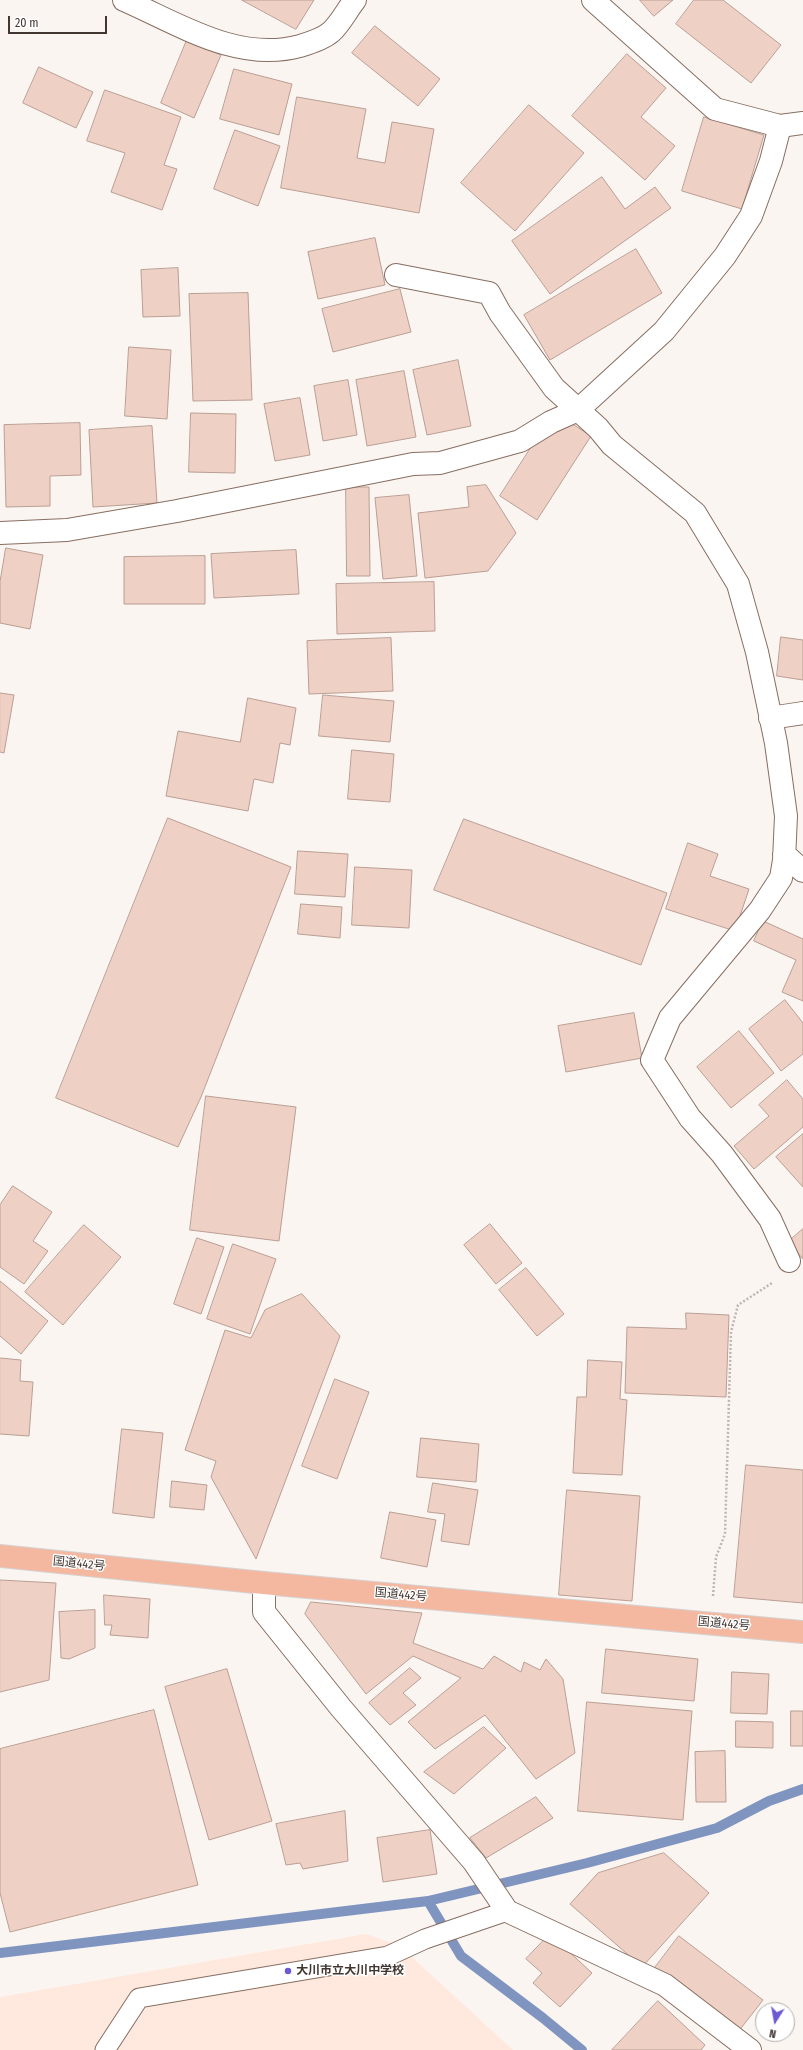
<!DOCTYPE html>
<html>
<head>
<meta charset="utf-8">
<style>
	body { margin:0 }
	#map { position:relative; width:803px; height:2050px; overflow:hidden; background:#fbf5f2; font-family:"Fira Sans Condensed",sans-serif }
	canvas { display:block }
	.north { position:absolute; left:755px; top:2002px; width:40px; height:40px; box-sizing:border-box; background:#fff; border:1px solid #b3afad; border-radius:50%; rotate:191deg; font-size:11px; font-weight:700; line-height:16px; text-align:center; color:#423631 }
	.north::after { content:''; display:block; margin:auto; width:14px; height:18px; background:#6d59d2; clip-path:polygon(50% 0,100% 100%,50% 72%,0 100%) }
	.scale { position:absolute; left:8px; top:16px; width:99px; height:18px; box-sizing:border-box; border:2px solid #423631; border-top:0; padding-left:5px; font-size:12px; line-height:14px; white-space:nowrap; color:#423631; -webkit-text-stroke:3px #fff; paint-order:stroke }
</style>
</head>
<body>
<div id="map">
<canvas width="803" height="2050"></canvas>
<div class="north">N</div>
<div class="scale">20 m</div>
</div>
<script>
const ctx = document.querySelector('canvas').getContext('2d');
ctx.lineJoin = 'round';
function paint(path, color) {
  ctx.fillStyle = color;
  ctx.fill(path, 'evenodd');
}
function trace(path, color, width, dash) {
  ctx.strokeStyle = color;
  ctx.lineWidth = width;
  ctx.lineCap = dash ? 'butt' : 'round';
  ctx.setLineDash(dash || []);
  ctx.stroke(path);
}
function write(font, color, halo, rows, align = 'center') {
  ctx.font = font + ' "Fira Sans Condensed","Noto Sans JP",sans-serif';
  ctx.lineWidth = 3;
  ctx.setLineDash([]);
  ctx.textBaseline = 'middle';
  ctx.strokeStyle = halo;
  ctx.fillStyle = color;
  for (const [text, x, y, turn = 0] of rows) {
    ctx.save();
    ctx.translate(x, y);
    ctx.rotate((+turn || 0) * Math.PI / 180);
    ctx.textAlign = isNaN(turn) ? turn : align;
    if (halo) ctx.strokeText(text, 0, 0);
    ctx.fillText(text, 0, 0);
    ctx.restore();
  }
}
paint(new Path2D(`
	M366 1934 400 1946 513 2050H0V1997Z`), '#ffe9de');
trace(new Path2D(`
	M428 1901 461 1956 543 2018 582 2050
	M0 1953 428 1901 587 1863 717 1828 769 1801 803 1789`), '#7f95c0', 10);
const building = new Path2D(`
	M242 0H314L296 29Z
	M640 0H673L654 16Z
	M694 0H723L781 45 751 83 676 24Z
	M375 26 440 79 418 106 352 53Z
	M187 40 221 55 194 118 161 103Z
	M627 54 666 88 641 117 675 146 645 180 572 116Z
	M39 67 93 92 76 128 23 103Z
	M234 69 292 84 279 135 220 119Z
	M105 90 181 117 164 165 177 169 162 210 111 192 125 153 87 141Z
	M297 97 366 109 357 158 385 163 392 122 434 129 419 213 281 188Z
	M529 105 584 153 515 231 461 183Z
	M704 117 764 135 742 209 682 191Z
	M235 130 280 146 258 206 214 189Z
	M602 177 625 209 655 187 671 208 550 294 512 241Z
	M375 238 385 285 318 299 308 252Z
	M636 249 662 293 550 360 524 315Z
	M178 268 180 316 143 317 141 270Z
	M400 289 411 332 333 352 322 309Z
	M248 293 252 400 193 401 189 294Z
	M129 347 171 350 167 419 125 416Z
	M458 360 471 426 427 435 413 370Z
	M404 371 416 437 367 446 356 380Z
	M348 380 357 435 323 441 314 386Z
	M300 398 310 455 275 461 264 404Z
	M554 412 591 436 537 520 500 496Z
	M191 413 236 414 235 473 189 472Z
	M80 423 81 475 50 476V506L6 507 4 425Z
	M152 426 157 503 93 507 89 430Z
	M486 485 516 533 488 571 425 578 418 513 469 507 467 487Z
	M346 487H369L370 576H347Z
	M409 495 417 576 383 579 375 498Z
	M6 548 43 555 30 629 0 623V582Z
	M296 550 299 594 214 598 211 554Z
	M205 556V604H124V557Z
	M434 582 435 631 337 634 336 584Z
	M781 637 803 640V680L777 676Z
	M391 638 393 691 309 694 307 641Z
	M0 693 14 695 4 753 0 752Z
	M323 695 394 701 390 742 319 736Z
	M248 698 296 708 290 745 280 743 273 783 254 779 248 811 166 796 178 731 240 742Z
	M352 750 394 754 390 802 348 799Z
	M168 818 291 867 201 1097 178 1147 56 1098Z
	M464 819 667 893 641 965 434 890Z
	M688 843 718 854 710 876 749 889 735 931 666 909Z
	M298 851 348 854 345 897 295 894Z
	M355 867 412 870 409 928 352 925Z
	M301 904 342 907 340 938 298 934Z
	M763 921 803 939V1001L782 992 796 960 754 941Z
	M785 1000 803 1023V1054L781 1071 749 1029Z
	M634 1013 642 1058 566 1072 558 1026Z
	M739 1031 774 1073 731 1108 697 1067Z
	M787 1080 803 1099V1127L754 1169 734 1146 769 1116 759 1105Z
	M206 1096 296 1107 279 1241 190 1230Z
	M803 1134V1187L776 1157Z
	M13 1186 52 1212 33 1241 48 1251 24 1284 0 1267V1205Z
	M490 1224 522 1263 496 1284 464 1245Z
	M84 1225 121 1257 63 1325 25 1292Z
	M803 1229V1259L788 1242Z
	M197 1238 224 1247 201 1314 174 1304Z
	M233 1244 276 1259 250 1334 207 1319Z
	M526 1268 564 1314 537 1336 499 1290Z
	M0 1281 48 1321 21 1354 0 1336Z
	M302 1294 340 1336 256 1559 211 1477 216 1461 185 1450 225 1330 251 1338 265 1310Z
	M686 1313 729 1315 726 1397 625 1393 627 1327 686 1329Z
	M0 1358 21 1360 20 1381 33 1382 29 1436 0 1434Z
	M588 1360 622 1362 620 1399 627 1400 622 1475 573 1473 577 1397H586Z
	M335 1379 369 1392 337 1479 302 1466Z
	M122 1429 163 1433 154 1518 113 1513Z
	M421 1438 479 1444 476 1482 417 1477Z
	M746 1465 803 1470V1603L734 1597Z
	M172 1481 207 1485 204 1510 170 1507Z
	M433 1483 478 1490 469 1545 441 1541 445 1514 428 1512Z
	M567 1490 640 1496 632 1601 559 1595Z
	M390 1512 436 1520 427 1567 381 1558Z
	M0 1580 56 1583 49 1680 0 1692Z
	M104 1595 150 1599 148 1638 110 1635 112 1625H105Z
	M311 1602 422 1613 413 1643 483 1669 494 1656 521 1672 524 1662 540 1670 546 1659 563 1679 575 1753 536 1779 485 1715 435 1749 408 1722 461 1678 413 1656 366 1694 305 1614Z
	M95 1610V1648L69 1659 61 1658 59 1612Z
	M606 1649 698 1659 694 1701 602 1693Z
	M410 1668 421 1678 403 1693 416 1705 390 1725 369 1703Z
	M227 1669 272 1821 209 1840 165 1687Z
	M732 1672 769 1674 767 1714 731 1713Z
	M587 1702 692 1711 683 1820 578 1811Z
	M154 1710 198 1885 10 1932 0 1893V1749Z
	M791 1711H803V1746H791Z
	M736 1721 773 1722V1748L736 1747Z
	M484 1727 506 1748 454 1794 424 1772Z
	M725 1751 726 1802H696L695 1752Z
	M536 1797 553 1818 486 1858 470 1838Z
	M345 1811 348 1861 303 1869 300 1863 286 1865 276 1824Z
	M430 1830 437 1874 383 1882 377 1838Z
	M664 1853 709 1893 642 1967 570 1904 598 1873Z
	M550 1934 592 1973 560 2007 533 1983 542 1973 526 1959Z
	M679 1936 763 2000 738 2032 654 1969Z
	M658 2001 705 2045 701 2050H612Z`);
paint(building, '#eed0c4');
trace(building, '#ba9e93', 1);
const service = new Path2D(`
	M105 2050 139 1998 388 1956 425 1939 507 1911`);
const minor = new Path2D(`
	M124 0C179 24 238 63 300 46 310 43 323 39 331 32 340 24 347 10 355 0
	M593 0 715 109 780 126 803 123
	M396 275 489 293 500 313 554 388 598 428 612 445 695 513 738 584 757 652 776 743 786 816 784 860 781 878 760 910 670 1018 652 1060 690 1118 722 1154 770 1219 789 1261
	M0 533 67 530 177 511 413 464 440 463 520 441 551 422 578 410 664 331 725 256 751 216 771 161 780 126
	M770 718 803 713
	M784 854 803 871
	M264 1583V1612L341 1708 474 1862 507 1911 665 1985 750 2050`);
const trunk = new Path2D(`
	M0 1556 264 1583 803 1632`);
trace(service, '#876e61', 21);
trace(minor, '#876e61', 24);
trace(trunk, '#d5d3d2', 24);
trace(new Path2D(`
	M713 1596 716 1557 725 1534 731 1332 738 1305 772 1283`), '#beb6b2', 2.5, [2, 2]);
trace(service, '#fff', 19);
trace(minor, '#fff', 22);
trace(trunk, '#f4b8a0', 22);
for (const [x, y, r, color] of [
	[288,1971,4,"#6d59d2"]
]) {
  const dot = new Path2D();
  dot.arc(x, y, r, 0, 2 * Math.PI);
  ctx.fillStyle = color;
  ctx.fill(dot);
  trace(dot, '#fff', 1.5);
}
write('12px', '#423631', '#fff', [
	["国道442号",79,1564,6],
	["国道442号",401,1595,5],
	["国道442号",724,1624,5]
]);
write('bold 12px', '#423631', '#fff', [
	["大川市立大川中学校",296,1971]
], 'left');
</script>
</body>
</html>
